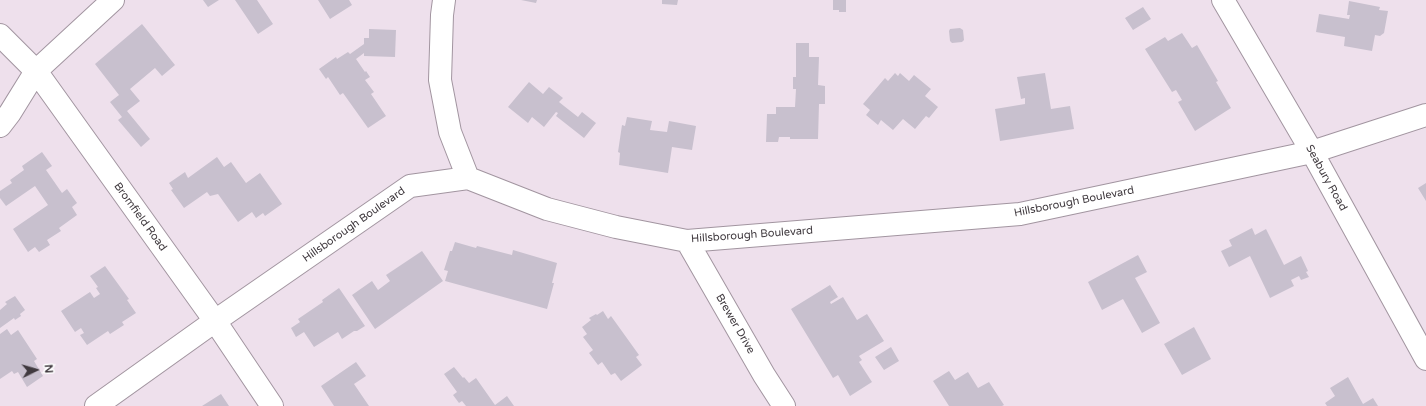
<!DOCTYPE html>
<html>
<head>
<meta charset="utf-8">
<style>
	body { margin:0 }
	#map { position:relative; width:1426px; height:406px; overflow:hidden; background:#eee0ec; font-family:"Varela Round",sans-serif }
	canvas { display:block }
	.north { position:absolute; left:16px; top:350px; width:40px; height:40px; -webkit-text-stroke:3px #fff; paint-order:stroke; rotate:85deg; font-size:11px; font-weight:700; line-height:16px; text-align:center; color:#403a3f }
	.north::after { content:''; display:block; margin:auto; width:14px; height:18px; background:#403a3f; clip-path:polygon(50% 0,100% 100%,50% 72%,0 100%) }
</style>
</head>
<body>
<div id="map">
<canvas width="1426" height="406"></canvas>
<div class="north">N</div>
</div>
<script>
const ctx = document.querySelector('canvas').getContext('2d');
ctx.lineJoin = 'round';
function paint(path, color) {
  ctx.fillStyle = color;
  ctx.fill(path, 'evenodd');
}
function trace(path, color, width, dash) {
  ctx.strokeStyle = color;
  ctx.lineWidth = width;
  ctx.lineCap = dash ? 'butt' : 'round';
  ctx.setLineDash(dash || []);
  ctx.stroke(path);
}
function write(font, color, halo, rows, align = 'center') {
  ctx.font = font + ' "Varela Round",sans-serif';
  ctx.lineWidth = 3.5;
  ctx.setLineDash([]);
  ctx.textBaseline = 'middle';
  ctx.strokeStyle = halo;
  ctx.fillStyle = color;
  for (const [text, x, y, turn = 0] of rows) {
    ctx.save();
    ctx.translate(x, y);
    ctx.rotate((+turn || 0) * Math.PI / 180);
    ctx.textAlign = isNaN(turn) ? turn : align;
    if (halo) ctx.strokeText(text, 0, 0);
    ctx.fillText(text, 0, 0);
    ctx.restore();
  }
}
paint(new Path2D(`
	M203 0H219L208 7Z
	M235 0H257L273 24 258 34Z
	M318 0H349L352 5 330 19Z
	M521 0H537L536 3Z
	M662 0H678L677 5 662 4Z
	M833 0H846V12H839V10H833Z
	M1349 1 1380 7 1379 10 1388 11 1384 33 1380 36 1375 35 1372 51 1344 46 1345 37 1316 32 1319 14 1349 19 1350 15H1347Z
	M1143 7 1151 19 1133 30 1125 18Z
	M142 24 175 65 162 76 155 68 130 89 140 101 127 111 150 139 141 147 118 120 122 117 110 102 119 95 95 64Z
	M960 28 963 30 964 40 962 42 952 43 950 41 949 31 950 29Z
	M369 29 396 30 395 57 364 56V53L356 59 365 72 366 71 370 77 365 80 374 92 371 94 386 116 368 128 343 93 340 95 328 77 326 79 319 69 336 57 337 59 348 52 350 54 364 44V38H369Z
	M1182 33 1192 48 1197 45 1218 81 1216 82 1231 108 1195 131 1178 102 1182 100 1176 90 1172 92 1145 49 1165 37 1168 41Z
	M796 43H809V57H819L818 85 825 86V104H819L818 139H790V137H779L778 142H766L767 114H776V107H795L796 89H793V77H796Z
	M895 73 898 76 900 73 909 81 914 75 931 89 925 96 938 107 929 118 926 116 915 129 903 119 893 130 881 120 878 125 866 115 870 110 863 104 885 78 888 81Z
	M1045 73 1051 109 1070 106 1074 129 1000 141 995 109 1025 104V98L1021 99 1017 77Z
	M529 82 543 94 549 87 563 98 559 102 564 106 578 117 582 112 596 123 584 138 556 116 558 113 556 112 544 127 532 117 528 123 508 107Z
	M627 117 652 121 650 130 667 132 669 121 696 126 692 150 672 147 668 173 619 165 620 153 618 152 622 125 625 126Z
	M42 152 52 166 46 170 62 193 67 189 77 203 72 207 77 215 59 228 61 231 47 240 50 245 39 252 35 247 28 252 13 229 48 205 35 186 6 206 0 198V191L12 183 10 180 24 170 22 166Z
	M217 157 224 167 231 162 246 183 260 173 282 204 265 216 263 213 256 218 252 212 238 222 218 194 210 196 207 192 184 208 171 190 173 189 169 183 185 172 188 178Z
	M1426 183V201L1418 188Z
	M1252 228 1255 235 1266 229 1284 265 1301 256 1308 271 1306 272 1309 277 1301 280 1299 276 1291 280 1294 286 1270 298 1250 256 1229 267 1221 251 1232 246 1229 240Z
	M455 242 476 248 477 246 512 255 513 250 557 263 552 283H554L547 309 445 281 448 271 444 270 450 251H452Z
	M422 251 443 281 375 329 352 295 372 281 378 290 390 281 386 275Z
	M1138 255 1147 272 1135 278 1160 323 1142 333 1123 299 1102 310 1088 282Z
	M105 266 129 299 127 300 136 313 122 322 124 325 110 334 108 331 87 345 80 335 84 333 81 328 75 332 61 311 90 292 94 298 100 294 96 288 98 287 90 276Z
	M830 285 838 297 830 302 831 304 843 297 857 320 867 314 884 341 859 356 862 360 859 362 872 382 850 396 838 375 833 378 791 309Z
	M339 288 365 326 357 331H354L342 339 338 332 314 347 304 332 296 337 291 328 300 322 298 319 323 302 322 300Z
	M15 296 25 310 20 314 21 316 15 320 14 318 0 328V310L7 304 5 302Z
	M603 311 608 319 611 316 639 355 636 357 642 365 621 381 615 373 611 375 602 362 598 365 589 353 593 350 583 337 587 334 582 327 591 320 589 318 596 314 597 315Z
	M1194 327 1211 359 1182 375 1164 344Z
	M7 329 11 335 18 330 37 359 34 361 43 376 27 387 18 372 14 374 12 371 0 379V334Z
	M891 347 899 361 884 370 875 357Z
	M356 362 366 376 354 384 369 406H334L321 386Z
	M454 367 463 378 464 377 469 383 476 378 495 405 507 396 514 406H466L462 401 459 403 453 395 457 392 444 374Z
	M949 371 955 380 968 372 978 388 989 382 1004 405 1002 406H949L933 381Z
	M1348 377 1363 404 1373 398 1378 406H1327L1325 403 1335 396 1330 388Z
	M221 394 229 406H202Z`), '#c8c0ce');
const minor = new Path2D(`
	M444 0 442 15 440 80 450 132 468 178
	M1223 0 1312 152 1426 359
	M0 35 36 71 215 321 272 406
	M0 126 10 113 36 71 113 0
	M687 241 764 375 784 406
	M96 406 215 321 410 186 468 178 547 209 616 227 687 241 1020 214 1312 152 1426 115`);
trace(minor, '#a295a0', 24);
trace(minor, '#fff', 22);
write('11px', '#403a3f', '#fff', [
	["Seabury Road",1326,178,61],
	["Hillsborough Boulevard",1074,202,-11],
	["Bromfield Road",140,217,54],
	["Hillsborough Boulevard",354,225,-35],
	["Hillsborough Boulevard",752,235,-4],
	["Brewer Drive",735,324,60]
]);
</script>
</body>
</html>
